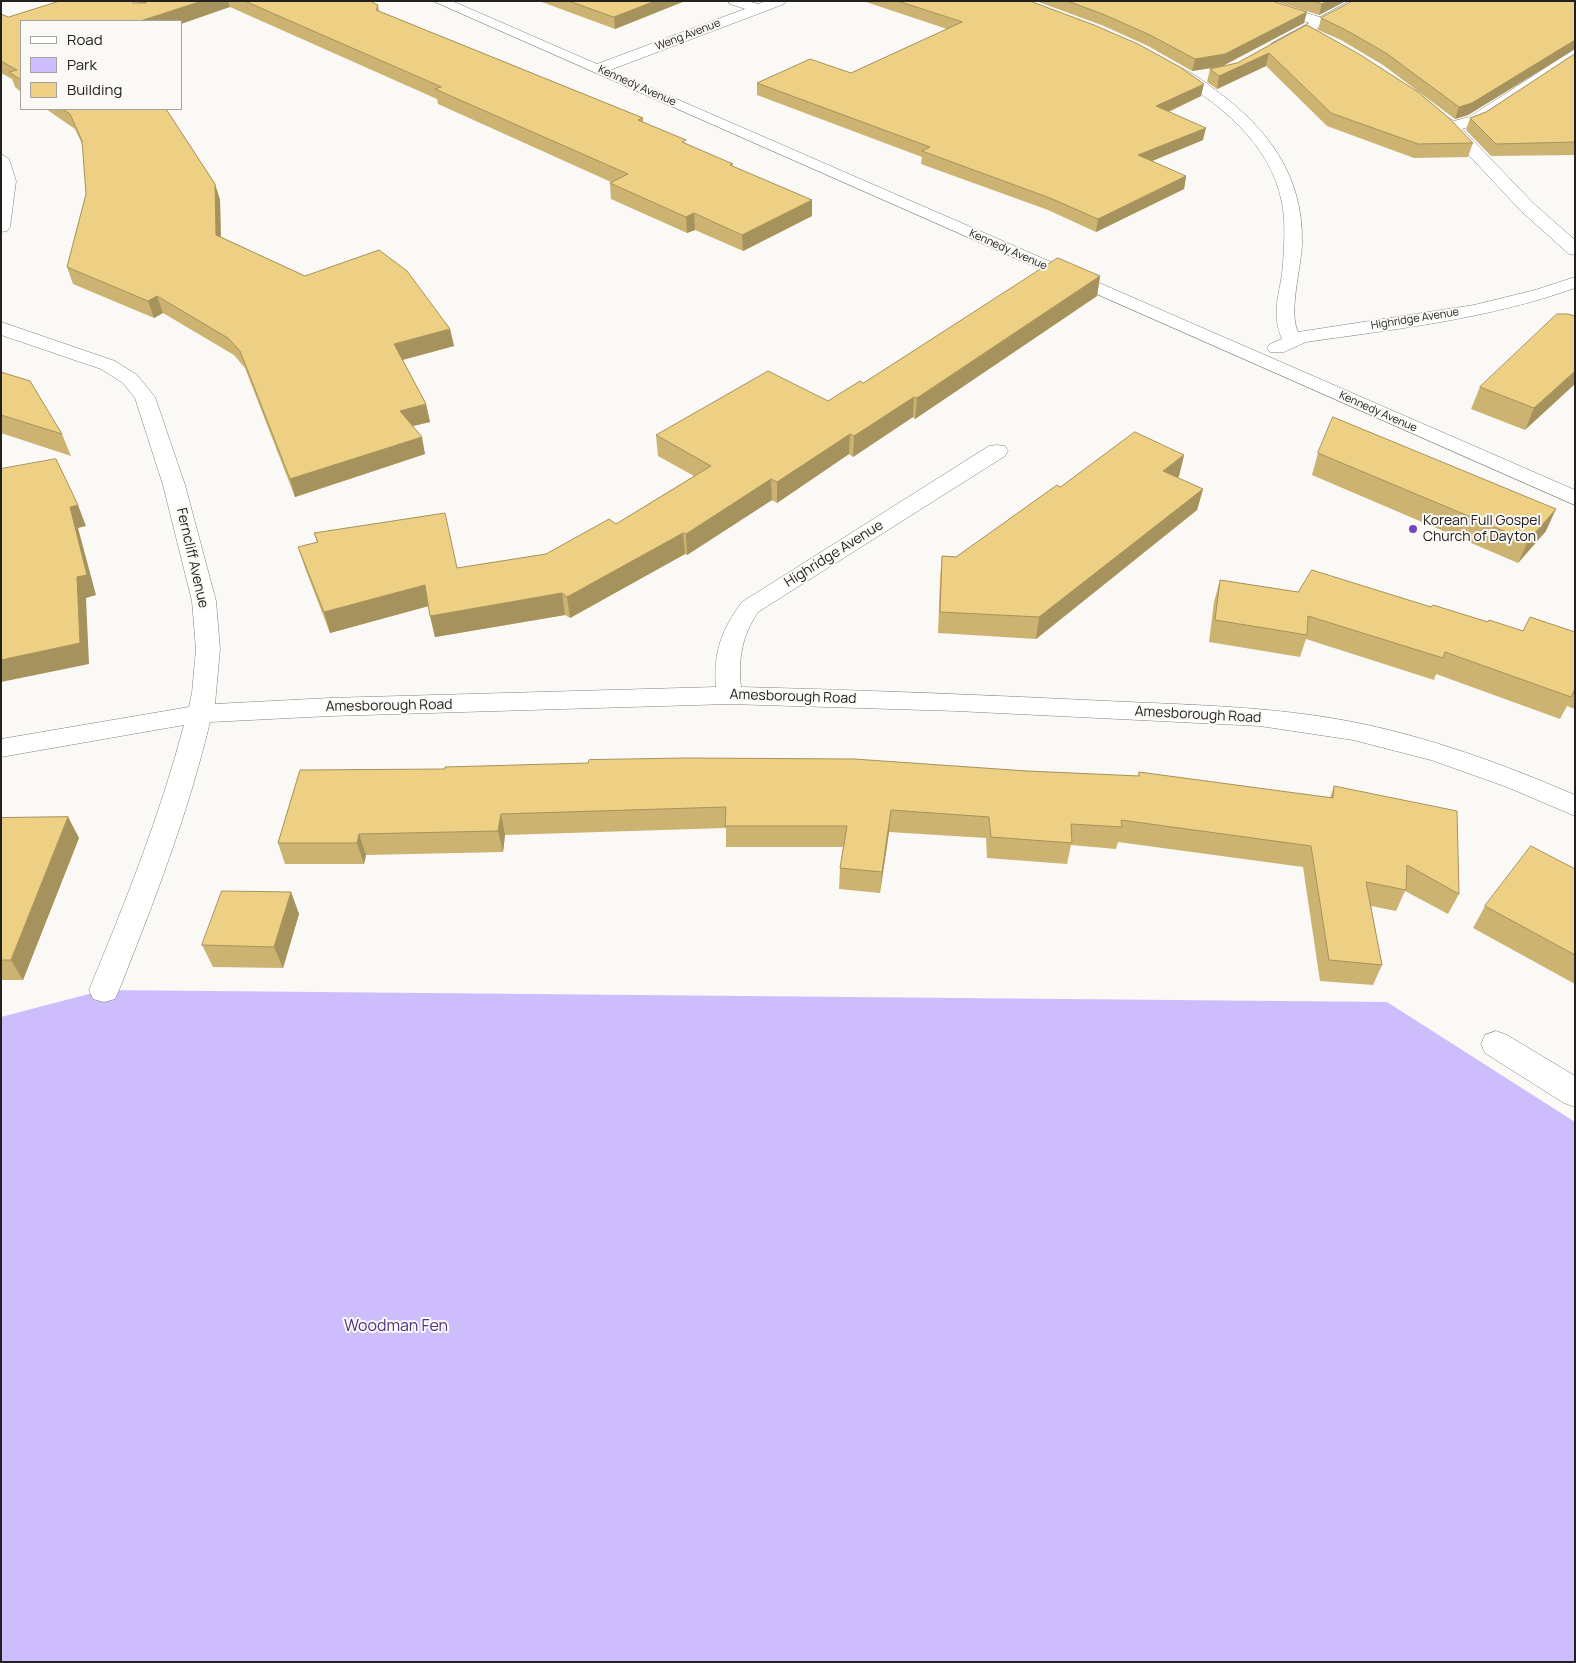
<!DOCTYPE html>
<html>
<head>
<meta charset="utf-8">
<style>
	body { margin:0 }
	#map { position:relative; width:1576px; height:1663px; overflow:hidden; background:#fbf9f5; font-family:Manrope,sans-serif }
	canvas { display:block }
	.frame { position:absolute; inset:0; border:2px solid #222120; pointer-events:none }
	.legend { position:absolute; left:20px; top:20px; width:162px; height:90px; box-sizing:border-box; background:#fbf9f5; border:1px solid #a4a3a0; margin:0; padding:6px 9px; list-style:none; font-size:15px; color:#222120 }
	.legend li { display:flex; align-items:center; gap:10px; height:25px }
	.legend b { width:25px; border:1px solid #a4a3a0 }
</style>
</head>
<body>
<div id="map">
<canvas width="1576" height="1663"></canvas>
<div class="frame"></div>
<ul class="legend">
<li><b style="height:6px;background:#fff"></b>Road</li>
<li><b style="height:14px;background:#cebdfd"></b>Park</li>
<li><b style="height:14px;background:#edd083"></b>Building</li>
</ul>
</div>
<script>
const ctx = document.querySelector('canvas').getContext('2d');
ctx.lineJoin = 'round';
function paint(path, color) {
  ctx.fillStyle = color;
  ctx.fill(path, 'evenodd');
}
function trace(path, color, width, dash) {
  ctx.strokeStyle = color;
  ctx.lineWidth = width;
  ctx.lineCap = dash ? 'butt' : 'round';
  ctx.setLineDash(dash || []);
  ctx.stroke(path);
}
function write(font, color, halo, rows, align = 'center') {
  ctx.font = font + ' Manrope,sans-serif';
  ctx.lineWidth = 4;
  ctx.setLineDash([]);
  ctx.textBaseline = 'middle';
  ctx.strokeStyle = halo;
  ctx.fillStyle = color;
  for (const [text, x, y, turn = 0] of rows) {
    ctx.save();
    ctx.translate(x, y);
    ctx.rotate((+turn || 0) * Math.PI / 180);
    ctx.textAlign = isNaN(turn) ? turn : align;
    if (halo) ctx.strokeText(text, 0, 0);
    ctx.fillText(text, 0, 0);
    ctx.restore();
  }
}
paint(new Path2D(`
	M104 990 1387 1002 1575 1122V1662H1V1017Z`), '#cebdfd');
const service = new Path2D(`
	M728 1C740 1 757 0 765 9L758 13 730 4Z
	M1246 1H1268L1326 19 1328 22 1326 25H1316L1248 4Z
	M1575 49V60L1481 123 1462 129 1533 203 1575 240V255L1569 254 1521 211 1437 121 1445 116 1454 121 1469 117Z
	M1496 1031 1507 1035 1575 1076V1107L1564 1103 1485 1053 1481 1044 1485 1035Z`);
const minor = new Path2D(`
	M433 1H452L597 64 766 1H786L784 4 610 70 1575 490V505Z
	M1350 1H1368L1283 47H1273L1271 44Z
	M1172 64C1188 69 1205 82 1218 92 1268 129 1303 176 1302 241 1302 267 1288 310 1298 332L1474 305 1535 290 1575 277V288C1488 319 1397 329 1306 342L1284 352H1270L1267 348 1270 344 1282 339C1270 310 1281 293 1283 264 1284 244 1286 223 1282 203 1271 142 1216 101 1167 72L1164 69 1167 66Z
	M1 154 9 159 16 181 10 227 7 231 1 232Z
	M1 322 115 361 137 375 155 397 185 485 216 601 220 649 215 704 330 698 716 687C713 652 722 629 742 602L989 446 997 445 1005 446 1008 451 1005 456 758 612C742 636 738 658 741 687 863 690 985 695 1107 701 1189 705 1271 706 1353 722 1429 737 1503 764 1575 795V816L1507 787 1431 760 1353 740 1260 726 957 711 729 704 330 716 210 722C188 814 154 902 119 990L115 999 104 1002 93 999 89 990C125 903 160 816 184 725L1 757V739L189 707 192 693 196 649 192 601 163 485 135 398 123 383 101 369 1 335Z`);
trace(service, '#83817d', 1);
trace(minor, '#83817d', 1);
paint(service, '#fff');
paint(minor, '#fff');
paint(new Path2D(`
	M135 1H370L378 5 379 11 643 118V122L687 144 734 167 812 200V216L743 251 695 230 687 233 611 199 610 183 611 182 438 104 437 99 230 7 21 21V92L15 87 12 79 1 73V14L8 17 138 3Z
	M539 1H685L615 29Z
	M863 1H1030L1201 96 1169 112 1203 140 1152 161 1186 176 1184 189 1096 232 1048 210 921 164 922 157 757 95V83L851 73 947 29Z
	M1036 1H1272L1304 23 1223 66 1237 63 1307 25 1473 143 1468 157 1414 158 1327 126 1266 66 1217 89 1207 82 1210 69 1220 67 1192 71 1148 46 1104 26Z
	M1275 1H1346L1319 15Z
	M1575 1V49L1468 115 1455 119 1383 65 1341 40 1318 30 1321 18Z
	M1575 54V155L1491 156 1466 130 1470 118 1486 112Z
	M46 109H166L215 184 220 200 221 237 305 276 450 329 454 346 403 360 426 404 430 422 413 426 425 454 295 497 245 368 234 355 163 313 154 318 73 284 67 267 86 194 83 146 75 129Z
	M1100 276 1097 296 915 419 913 417 853 457 849 454 777 503 772 500 687 555 685 554 570 618 565 615 435 637 428 606 330 633 305 568 298 547 317 542 314 533 457 568 546 554 616 524 694 476 658 456 656 435 828 401 863 383Z
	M1575 316 1525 430 1471 409 1480 387Z
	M1 372 62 434 71 456 1 433Z
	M1318 453 1546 531 1518 563 1312 475Z
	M1184 455 1179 476 1177 478 1203 489 1197 510 1036 639 938 633 940 578 942 556 956 557 1060 487Z
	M1220 580 1298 592 1431 607 1523 631 1575 632V709L1567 706 1560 719 1436 674 1434 680 1306 639 1300 657 1209 642 1214 602Z
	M300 770 1027 771 1138 776 1139 772 1330 798 1334 786 1459 894 1448 914 1405 891 1396 911 1371 906 1382 965 1373 985 1320 981 1303 867 1118 842 1116 849 1071 845 1067 864 987 858 986 838 889 832 880 893 839 889 840 868 843 847H726V828L505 835 503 852 366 855 364 864H285L278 843Z
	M68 817 79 838 23 980H1V818Z
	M1575 869V984L1473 928 1485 906Z
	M291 892 299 914 283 968 213 967 202 945Z`), '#ccb371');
paint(new Path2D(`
	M202 1H228L230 7 181 24V21H140Z
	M655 1H685L615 29 614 17Z
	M1327 1H1346L1319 15 1322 4Z
	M1307 12 1304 23 1222 66 1192 71 1195 59Z
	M1575 40V49L1468 115 1455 119 1459 107Z
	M1269 53 1266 66 1217 89 1219 76Z
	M1204 84 1201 96 1154 118 1156 106Z
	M1206 128 1203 140 1135 168 1138 155Z
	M1186 176 1184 189 1096 232 1098 219Z
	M215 184 220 200 221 251 216 235Z
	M812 200V216L743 251 742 235Z
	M694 213 695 230 687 233 686 217Z
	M1100 276 1097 296 915 419 917 398Z
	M157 296 163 313 154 318 148 301Z
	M450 329 454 346 398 361 394 344Z
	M1575 371V384L1525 430 1534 408Z
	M914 397 913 417 853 457 854 436Z
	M426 404 430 422 404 428 400 411Z
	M850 434 849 454 777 503V482Z
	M422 437 425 454 295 497 290 479Z
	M1184 455 1179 476 1158 492 1163 471Z
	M771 479 772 500 687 555 686 534Z
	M1203 489 1197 510 1036 639 1039 617Z
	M78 505 86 526 78 528 96 595 86 598 89 664 1 682V660L77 577 70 507Z
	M1556 509 1546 531 1518 563 1528 541Z
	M683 533 685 554 570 618 567 597Z
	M425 585 429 606 330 633 324 612Z
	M562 593 565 615 435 637 430 616Z
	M891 810 889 832 880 893 882 872Z
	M501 814 505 835 503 852 498 831Z
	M68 817 79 838 23 980 11 960Z
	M359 834 366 855 364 864 357 843Z
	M291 892 299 914 283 968 274 947Z`), '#a6925c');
const building = new Path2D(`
	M60 1H131L134 3H146L147 1H202L140 21H21V80L9 72 17 70 1 61V14L8 17Z
	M245 1H370L378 5 376 10 643 118 638 120 686 140 682 142 733 164 730 165 812 200 742 235 694 213 686 217 610 183 628 174 435 89 441 87Z
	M569 1H655L614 17Z
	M898 1H1030L1094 25 1138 44 1180 67 1204 84 1156 106 1206 128 1138 155 1186 176 1098 219 1050 198 922 151 930 147 757 83 810 59 851 73 962 22Z
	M1068 1H1272L1307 12 1225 54 1195 59 1150 35 1105 15Z
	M1315 1H1327L1322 4Z
	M1353 1H1575V40L1472 103 1459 107 1386 53 1344 29 1321 18Z
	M1307 25 1359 54 1418 92 1449 118 1473 143 1418 144 1331 113 1269 53 1219 76 1210 69 1237 63Z
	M1575 54V142L1496 144 1470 118 1486 112Z
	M62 109H166L215 184 216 235 305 276 379 250 407 271 450 329 394 344 426 404 400 411 422 437 290 479 240 351 228 338 157 296 148 301 67 267 86 194 82 141 70 114Z
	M1058 258 1100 276 917 398 914 397 854 436 850 434 777 482 771 479 686 534 683 533 567 597 562 593 430 616 425 585 324 612 298 547 318 542 314 533 445 513 457 568 546 554 609 519 616 524 711 466 656 435 768 371 828 401 860 381 863 383Z
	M1557 314H1568L1575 316V371L1534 408 1480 387Z
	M1 372 30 381 62 434 1 415Z
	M1333 417 1556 509 1528 541 1318 453Z
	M1135 432 1184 455 1163 471 1203 489 1039 617 940 612 942 556 956 557 1057 485 1060 487Z
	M56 459 78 505 70 507 87 575 77 577 80 643 1 660V469Z
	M1312 570 1431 607 1433 605 1488 622 1489 620 1523 631 1530 617 1575 632V689L1571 697 1445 652 1443 658 1308 616 1307 635 1215 620 1220 580 1298 592Z
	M686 758 854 759 1027 771 1139 776V772L1333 798 1334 786 1457 811 1459 894 1407 865 1406 890 1366 882 1382 965 1329 960 1311 846 1121 820 1122 827 1071 824 1072 843 991 837 989 817 891 810 882 872 840 868 847 826H725L726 807 501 814 498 831 359 834 357 843H278L300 770 445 769V767L588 763 589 760Z
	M68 817 11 960H1V818Z
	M1531 846 1575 869V955L1485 906Z
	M222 891 291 892 274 947 202 945Z`);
paint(building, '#edd083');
trace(building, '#a6925c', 1);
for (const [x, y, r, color] of [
	[1413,529,5,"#7246be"]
]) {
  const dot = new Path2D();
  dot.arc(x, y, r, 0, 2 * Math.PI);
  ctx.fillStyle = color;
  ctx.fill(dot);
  trace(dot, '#fbf9f5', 2);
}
write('11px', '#222120', '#fbf9f5', [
	["Weng Avenue",688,35,-21],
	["Kennedy Avenue",637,86,24],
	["Kennedy Avenue",1008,250,24],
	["Highridge Avenue",1415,319,-9],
	["Kennedy Avenue",1378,412,24]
]);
write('14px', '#222120', '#fbf9f5', [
	["Korean Full Gospel",1423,521],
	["Church of Dayton",1423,537]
], 'left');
write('14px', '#222120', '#fbf9f5', [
	["Highridge Avenue",834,554,-32],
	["Ferncliff Avenue",192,558,77],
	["Amesborough Road",793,697,2],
	["Amesborough Road",389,706,-1],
	["Amesborough Road",1198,715,3]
]);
write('16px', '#4f3284', '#fbf9f5', [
	["Woodman Fen",396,1327]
]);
</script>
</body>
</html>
